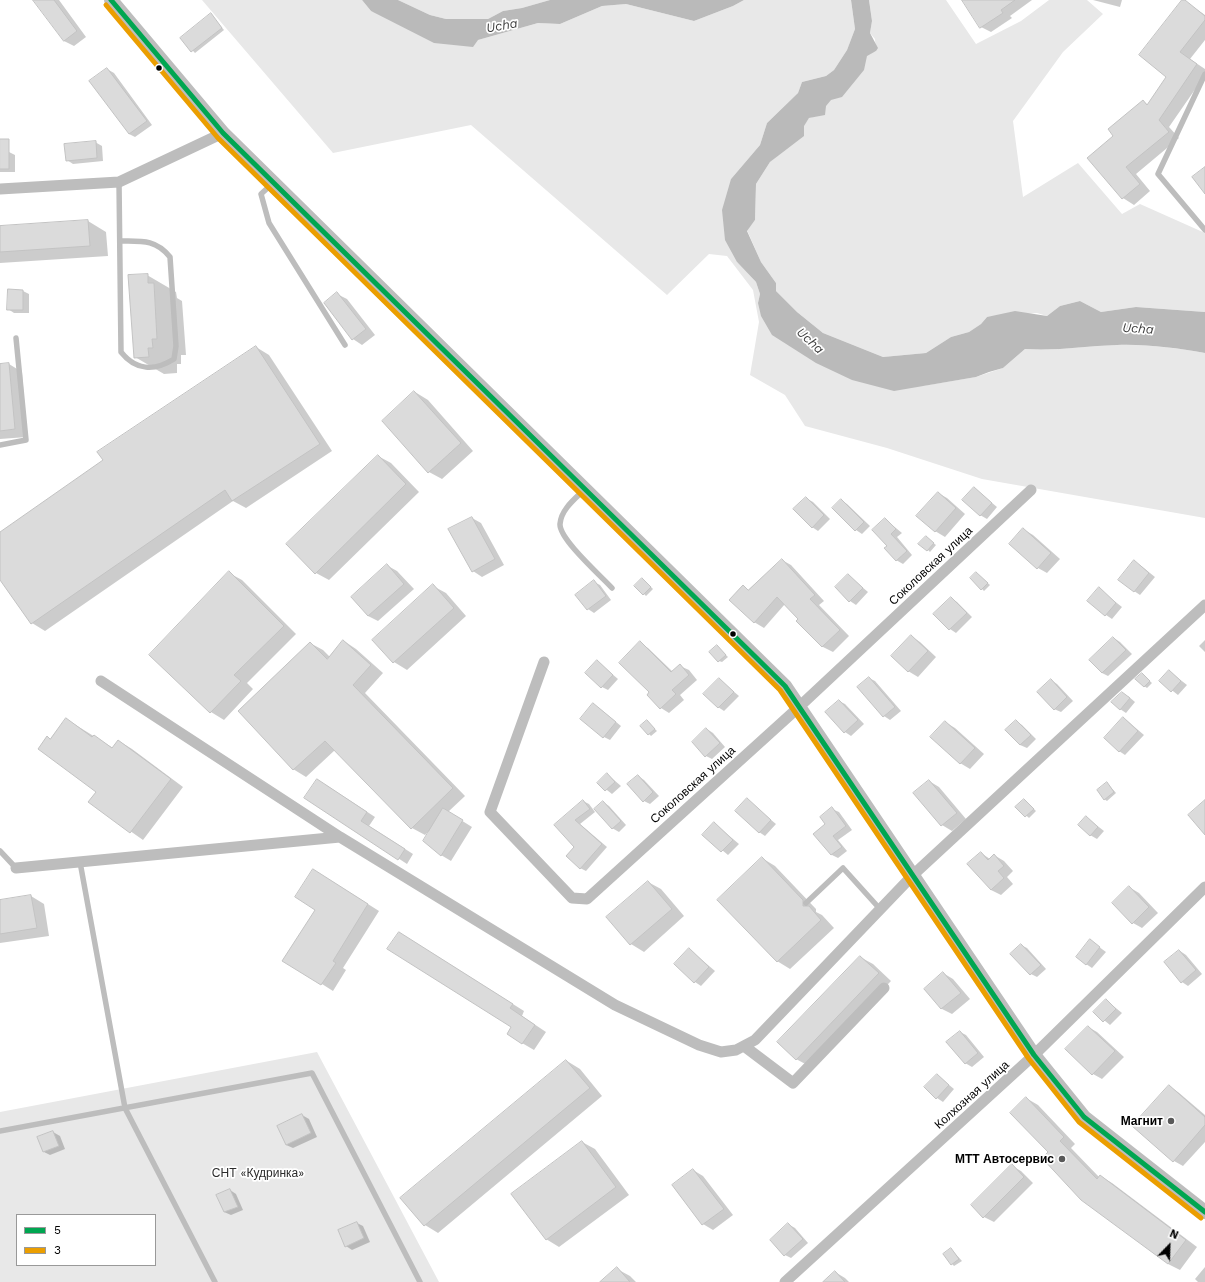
<!DOCTYPE html>
<html>
<head>
<meta charset="utf-8">
<style>
	body { margin:0 }
	#map { position:relative; width:1205px; height:1282px; overflow:hidden; background:#fff; font-family:"Work Sans",sans-serif }
	canvas { display:block }
	.legend { position:absolute; left:16px; top:1214px; width:140px; height:52px; box-sizing:border-box; background:#fff; border:1px solid #999; margin:0; padding:5px 7px; list-style:none; font-size:12px; color:#000 }
	.legend li { display:flex; align-items:center; gap:8px; height:20px }
	.legend b { width:20px; border:1px solid #999 }
	.north { position:absolute; left:1149px; top:1226px; width:40px; height:40px; -webkit-text-stroke:3px #fff; paint-order:stroke; rotate:23deg; font-size:11px; font-weight:700; line-height:16px; text-align:center; color:#000 }
	.north::after { content:''; display:block; margin:auto; width:14px; height:18px; background:#000; clip-path:polygon(50% 0,100% 100%,50% 72%,0 100%) }
</style>
</head>
<body>
<div id="map">
<canvas width="1205" height="1282"></canvas>
<ul class="legend">
<li><b style="height:5px;background:#00a651"></b>5</li>
<li><b style="height:5px;background:#eb9e00"></b>3</li>
</ul>
<div class="north">N</div>
</div>
<script>
const ctx = document.querySelector('canvas').getContext('2d');
ctx.lineJoin = 'round';
function paint(path, color) {
  ctx.fillStyle = color;
  ctx.fill(path, 'evenodd');
}
function trace(path, color, width, dash) {
  ctx.strokeStyle = color;
  ctx.lineWidth = width;
  ctx.lineCap = dash ? 'butt' : 'round';
  ctx.setLineDash(dash || []);
  ctx.stroke(path);
}
function write(font, color, halo, rows, align = 'center') {
  ctx.font = font + ' "Work Sans",sans-serif';
  ctx.lineWidth = 3.5;
  ctx.setLineDash([]);
  ctx.textBaseline = 'middle';
  ctx.strokeStyle = halo;
  ctx.fillStyle = color;
  for (const [text, x, y, turn = 0] of rows) {
    ctx.save();
    ctx.translate(x, y);
    ctx.rotate((+turn || 0) * Math.PI / 180);
    ctx.textAlign = isNaN(turn) ? turn : align;
    if (halo) ctx.strokeText(text, 0, 0);
    ctx.fillText(text, 0, 0);
    ctx.restore();
  }
}
paint(new Path2D(`
	M202 0H362L371 11 478 40 538 23 560 24 602 6 626 4 694 21 733 6 744 0H851L855 29 847 50 834 70 826 76 802 82 798 93 767 123 760 145 731 179 737 262 756 282 760 294 758 303 922 386 976 377 1003 368 1025 349C1057 351 1085 346 1117 345 1146 344 1176 348 1205 353V518L982 479 887 448 805 426 785 395 750 375 759 322 753 290 727 256 709 254 667 295 471 125 333 153Z
	M398 0H550L522 8 503 11 488 19H446L430 15Z
	M869 0H946L976 44 1021 21 1049 0H1087L1103 14 1063 52 1013 121 1023 197 1078 163 1122 214 1140 204 1205 233V312L1136 307 1101 312 1080 301 1060 306 1047 316 1037 313 987 317 981 324 969 332 951 337 926 353 883 357 823 333 797 312 776 291V283L761 262 747 230 755 220 756 184 770 162 783 151 809 118 816 116 865 61 867 55 876 51 875 39 870 33 872 21Z
	M317 1052 439 1282H0V1112ZM17 1215H155V1265H17Z`), '#e8e8e8');
paint(new Path2D(`
	M362 0H398L430 15 446 19H488L503 11 522 8 550 0H744L733 6 694 21 626 4 602 6 560 24 538 23 478 40 473 47 434 43 371 11Z
	M851 0H869L872 21 870 33 878 48 876 51 867 56 864 70 842 97 831 100 826 106 825 115 809 118 804 126V136L770 162 756 184 755 220 747 231 761 262 776 283V291L797 312 823 333 883 357 926 353 951 337 969 332 981 324 987 317 1015 311 1047 316 1060 306 1080 301 1101 312 1136 307 1205 312V353C1176 348 1147 344 1117 345 1085 346 1058 351 1025 349L1003 368 989 372 976 377 894 391 852 380 816 363 772 335 761 316 758 303 760 294 756 282 737 262 725 240 722 210 731 179 760 145 767 123 798 93 802 82 826 76 834 70 847 50 855 29Z`), '#bababa');
paint(new Path2D(`
	M34 0H59L86 37 74 46 64 41Z
	M971 0H1032L1010 16 1012 18 991 32 981 27Z
	M1093 0H1122L1120 7Z
	M1183 0 1205 15V40L1190 59 1205 69V75L1169 127 1179 138 1136 174 1150 191 1134 205 1123 198 1088 158 1115 136 1143 101 1148 105 1168 76Z
	M211 15 224 30 195 53 181 38Z
	M107 69 114 73 152 125 135 137 129 134Z
	M95 142 102 146 103 161 73 164 67 160Z
	M0 152H9L15 155V172H0Z
	M88 221 106 232 108 256 0 263V227Z
	M147 275 176 292 177 298 182 301 186 355H181V364H177V373L164 374 135 357Z
	M23 291 29 294V313H14L8 309Z
	M337 294 347 299 375 335 362 345 353 339Z
	M256 347 269 355 332 451 246 508 233 501 45 631 32 623 0 578V533L104 460Z
	M9 364 22 372 27 437 0 439V365Z
	M415 392 428 400 473 451 442 479 429 472Z
	M378 456 391 463 419 492 329 580 316 573Z
	M974 488 997 507 987 519 980 515Z
	M938 493 947 498 965 514 945 537 935 531Z
	M806 498 813 502 830 519 818 531 812 527Z
	M841 500 847 504 870 526 862 534 856 530Z
	M472 518 481 523 504 565 482 577 473 571Z
	M885 519 902 533 897 537 912 555 903 564 896 560Z
	M1023 529 1033 535 1060 559 1047 573 1038 568Z
	M928 539 936 545 930 552 928 550Z
	M782 560 791 565 824 601 819 605 849 636 833 652 823 647 798 621 799 619 785 604 764 628 754 622 743 587 749 590Z
	M1140 565 1155 577 1140 595 1134 591Z
	M388 566 397 571 414 589 378 621 368 616Z
	M229 573 242 580 296 634 247 683 253 689 224 720 211 712 150 655Z
	M976 573 990 585 984 591 982 589Z
	M848 575 868 592 856 605 850 601Z
	M645 581 653 589 646 596 644 594Z
	M594 582 600 585 611 600 594 613 588 609Z
	M433 586 446 593 466 616 407 670 394 662Z
	M1099 589 1122 607 1112 619 1106 615Z
	M951 598 957 602 972 617 956 633 950 629Z
	M911 636 920 642 936 657 918 677 908 671Z
	M1114 638 1120 642 1132 654 1108 676 1102 673Z
	M1205 640V652L1199 646Z
	M344 641 356 649 383 673 365 693 465 796 448 812 472 827 451 861 441 855 429 831 425 835 412 828 335 750 306 777 293 769 310 643 323 650 330 657Z
	M640 643 648 648 673 672 680 666 689 670 697 680 680 695 684 700 669 713 661 708 651 692Z
	M717 646 728 657 722 662 719 661Z
	M597 661 618 679 608 690 602 687Z
	M1169 671 1187 685 1178 695 1160 681Z
	M1142 674 1152 683 1147 688 1144 686Z
	M869 678 875 681 901 711 890 720 884 716Z
	M719 679 739 696 724 711 718 707Z
	M1051 680 1057 684 1073 701 1061 712 1054 709Z
	M1128 696 1135 702 1126 713 1120 709Z
	M839 701 845 704 864 724 851 736 845 732 826 712Z
	M599 708 621 726 610 740 604 737Z
	M1124 718 1144 735 1125 755 1119 751Z
	M66 719 113 748 119 741 132 749 183 787 143 840 89 802 97 791 51 740Z
	M647 721 657 731 651 736 649 734Z
	M1016 721 1022 725 1036 739 1027 748 1020 745Z
	M945 722 955 728 984 754 970 769 960 763Z
	M707 729 713 733 725 747 712 759 706 756Z
	M607 774 621 786 612 794 598 783Z
	M638 776 644 780 659 796 650 804 644 801Z
	M929 781 939 787 966 819 952 831 942 825Z
	M1107 783 1116 793 1107 801 1104 799Z
	M326 785 375 817 369 826 413 854 407 864 306 798Z
	M747 800 776 824 765 836 759 832Z
	M583 801 589 804 595 812 580 824 607 847 586 871 580 868 576 847 555 825Z
	M603 802 609 806 626 825 619 832 612 828Z
	M1027 802 1036 811 1029 818 1017 807Z
	M832 809 839 812 852 830 838 840 847 851 838 858 832 855 815 834 827 824Z
	M1086 817 1104 831 1097 839 1090 835Z
	M714 823 739 844 728 855 704 835Z
	M981 853 990 859 994 855 1004 861 1013 871 1007 877 1013 884 1001 895 991 890Z
	M762 858 775 866 816 909V912L822 915 834 928 790 969 777 961Z
	M325 877 379 911 343 968 346 970 333 991 284 960 317 910Z
	M648 882 661 889 684 916 644 952 631 944Z
	M1129 887 1139 893 1158 913 1142 928 1133 923Z
	M31 896 44 904 49 936 0 943V901Z
	M411 940 524 1011 522 1016 546 1032 534 1050 522 1043 512 1027Z
	M1091 941 1106 952 1092 968 1086 964Z
	M1021 945 1027 948 1046 969 1037 977 1031 974Z
	M689 949 715 971 701 986 695 982Z
	M1180 951 1186 955 1202 974 1188 986 1182 982Z
	M860 957 873 964 891 981 809 1066 796 1059Z
	M943 973 953 979 970 999 952 1014 942 1009 925 989Z
	M1106 1000 1122 1013 1110 1025 1094 1012Z
	M1088 1027 1097 1032 1124 1057 1102 1079 1093 1074Z
	M960 1032 966 1035 984 1057 972 1067 965 1063Z
	M567 1061 580 1069 602 1096 438 1233 425 1225Z
	M937 1075 954 1089 943 1102 937 1098Z
	M1169 1086 1178 1092 1205 1115V1142L1183 1166 1174 1161Z
	M1026 1098 1038 1105 1075 1144 1071 1148 1099 1177 1100 1176 1112 1183 1197 1247 1180 1270 1168 1264 1049 1152Z
	M302 1115 309 1119 317 1137 293 1148 286 1145Z
	M53 1132 60 1136 65 1149 50 1155 44 1152Z
	M582 1142 595 1149 629 1195 559 1247 546 1239Z
	M1012 1166 1021 1171 1033 1183 994 1222 984 1217Z
	M693 1170 703 1176 733 1215 713 1230 703 1224 673 1186Z
	M230 1190 236 1194 243 1210 231 1215 224 1212Z
	M357 1223 363 1226 370 1242 352 1250 346 1246Z
	M788 1224 795 1228 808 1243 791 1258 785 1255Z
	M951 1249 962 1261 954 1266 944 1255Z
	M1205 1267V1282H1198L1195 1279Z
	M617 1269 630 1276 636 1282H602Z
	M835 1272 845 1278 849 1282H824Z`), '#0003');
const building = new Path2D(`
	M33 0H54L77 31 64 41Z
	M962 0H1015L1001 10 1003 13 980 28Z
	M1182 0H1185L1205 16V20L1180 52 1197 64 1159 120 1169 132 1126 167 1140 184 1122 199 1087 158 1113 136 1108 129 1143 100 1147 105 1166 77 1139 55Z
	M211 13 222 28 191 52 180 38Z
	M107 68 147 121 129 134 89 81Z
	M0 139H9V169H0Z
	M96 141 97 158 66 161 64 144Z
	M1205 167V194L1192 177Z
	M88 220 90 246 0 252V226Z
	M148 274V283H154L157 339H152L153 348H148L149 357 134 358 128 275Z
	M8 289 23 290V310H7Z
	M337 292 366 329 352 340 324 303Z
	M256 346 320 444 232 501 225 490 31 624 0 580V532L103 460 97 452Z
	M9 363 15 429 0 431V364Z
	M414 391 461 443 428 473 382 421Z
	M378 455 406 484 315 574 286 544Z
	M974 487 992 503 980 516 962 500Z
	M938 492 956 508 935 532 916 516Z
	M806 497 824 515 812 528 793 509Z
	M841 499 864 522 855 531 832 508Z
	M472 517 495 559 472 572 448 529Z
	M885 518 896 529 891 534 907 551 896 561 884 548 887 546 872 530Z
	M1023 528 1051 553 1037 569 1009 544Z
	M926 536 934 543 927 551 918 544Z
	M782 559 815 595 810 599 840 630 822 647 796 621 798 619 777 597 754 623 729 600 743 585 748 590Z
	M1134 560 1149 573 1134 592 1118 580Z
	M387 564 404 584 368 616 351 597Z
	M229 571 284 626 234 675 241 681 210 713 149 655Z
	M976 572 988 583 981 590 970 578Z
	M848 574 863 588 849 602 835 587Z
	M642 578 651 587 643 595 634 586Z
	M594 580 606 596 587 610 575 595Z
	M433 584 454 608 393 663 372 640Z
	M1099 587 1116 603 1105 616 1087 601Z
	M951 597 967 613 949 630 933 614Z
	M911 635 928 651 908 672 891 656Z
	M1113 637 1126 650 1102 673 1089 660Z
	M343 640 371 665 353 685 453 788 411 829 325 741 293 770 238 711 310 642 327 659Z
	M640 641 671 672 680 664 689 675 672 690 676 694 660 709 647 695 649 692 619 663Z
	M717 645 726 655 718 662 709 652Z
	M597 660 613 675 601 688 585 673Z
	M1169 670 1181 681 1171 692 1159 681Z
	M1142 673 1150 681 1144 687 1135 679Z
	M869 677 895 707 883 717 857 687Z
	M719 678 734 692 718 708 703 694Z
	M1051 679 1067 697 1054 710 1037 692Z
	M1122 692 1130 698 1120 710 1111 702Z
	M839 700 858 720 844 733 825 712Z
	M593 703 616 722 603 738 580 719Z
	M1123 717 1138 731 1119 752 1104 738Z
	M66 718 92 737 94 735 112 748 118 740 171 779 130 833 88 802 96 792 38 749 47 736 50 739Z
	M647 720 655 729 648 735 640 726Z
	M1016 720 1031 735 1020 745 1005 730Z
	M945 721 975 748 960 764 930 737Z
	M706 728 720 743 705 757 692 742Z
	M607 773 615 782 605 791 597 783Z
	M638 775 653 792 643 802 627 784Z
	M317 779 367 812 361 821 405 849 398 860 304 798Z
	M929 780 957 813 941 826 913 793Z
	M1107 782 1114 792 1104 800 1097 790Z
	M747 798 771 820 759 833 735 811Z
	M1024 799 1034 809 1025 817 1015 807Z
	M583 800 590 809 575 820 602 844 580 869 566 856 574 847 554 825Z
	M1205 800V835L1188 815Z
	M603 801 621 821 612 829 594 809Z
	M832 807 846 826 833 836 842 847 831 855 813 834 825 824 820 817Z
	M443 808 463 820 441 856 423 841Z
	M1086 816 1098 827 1090 836 1078 825Z
	M714 822 733 840 721 852 702 835Z
	M981 852 988 860 994 854 1004 866 998 871 1004 878 991 890 967 864Z
	M762 857 803 900V906H809L821 920 777 962 717 900Z
	M313 869 368 904 333 961 336 963 321 985 282 961 315 910 295 897Z
	M648 881 672 909 630 945 606 917Z
	M1129 886 1149 907 1132 924 1112 903Z
	M31 895 37 928 0 934V900Z
	M399 932 513 1004 510 1008 535 1025 522 1044 507 1034 511 1027 387 949Z
	M1090 939 1100 947 1086 965 1076 957Z
	M1021 944 1041 965 1030 975 1010 954Z
	M689 948 709 967 694 983 674 964Z
	M1179 950 1196 970 1181 983 1164 962Z
	M860 956 879 973 796 1060 777 1042Z
	M943 972 961 993 941 1009 924 989Z
	M1106 999 1116 1009 1103 1022 1093 1012Z
	M1088 1026 1115 1051 1092 1075 1065 1049Z
	M960 1031 978 1053 965 1064 946 1042Z
	M566 1060 590 1088 424 1226 400 1198Z
	M937 1074 949 1085 936 1099 924 1087Z
	M1169 1085 1205 1117V1125L1173 1162 1132 1126Z
	M1026 1097 1064 1137 1060 1141 1097 1179 1100 1175 1186 1240 1168 1264 1081 1200 1042 1158 1048 1152 1010 1113Z
	M302 1114 311 1133 286 1145 277 1126Z
	M53 1131 59 1146 43 1152 37 1137Z
	M582 1141 616 1187 546 1240 511 1194Z
	M1012 1164 1024 1177 983 1218 971 1205Z
	M693 1169 724 1209 702 1225 672 1185Z
	M230 1189 238 1207 224 1212 216 1195Z
	M357 1222 364 1238 345 1247 338 1230Z
	M788 1223 803 1239 784 1256 770 1240Z
	M951 1248 959 1259 951 1265 943 1254Z
	M617 1267 630 1282H600Z
	M835 1271 845 1282H823Z`);
paint(building, '#dbdbdb');
trace(building, '#c3c3c3', 1);
trace(new Path2D(`
	M1205 74 1158 174 1205 230
	M119 182 121 352C136 371 155 371 174 359L176 346 170 257C156 239 141 241 120 241
	M273 183 261 194 269 223 345 345
	M0 445 26 440 16 338
	M585 489C576 498 561 509 560 524 559 539 601 576 612 588
	M0 851 16 868
	M80 862 125 1108 215 1282
	M806 903 843 868 880 909
	M0 1131 312 1073 420 1282`), '#bdbdbd', 5.5);
trace(new Path2D(`
	M0 189 119 182 223 133
	M544 662 490 812 572 898 587 899 800 706 1031 490
	M101 681 340 837 615 1005 699 1045 721 1052 736 1050 755 1040 913 875 1205 605
	M16 868 340 837
	M744 1046 793 1083 884 988
	M785 1282 1034 1055 1205 887`), '#bdbdbd', 11);
trace(new Path2D(`
	M111 0 223 133 785 686 1034 1055 1084 1117 1205 1212`), '#bdbdbd', 14);
trace(new Path2D(`
	M111 0 223 133 785 686 1034 1055 1084 1117 1205 1212`), '#00a651', 5);
trace(new Path2D(`
	M106 5 218 138 780 690 1029 1059 1079 1122 1201 1218`), '#eb9e00', 5);
for (const [x, y, r, color] of [
	[159,68,3.5,"#000"],
	[733,634,3.5,"#000"],
	[1171,1121,4,"#595959"],
	[1062,1159,4,"#595959"]
]) {
  const dot = new Path2D();
  dot.arc(x, y, r, 0, 2 * Math.PI);
  ctx.fillStyle = color;
  ctx.fill(dot);
  trace(dot, '#fff', 1.5);
}
write('12px', '#000', '#fff', [
	["Соколовская улица",931,566,-43],
	["Соколовская улица",693,785,-42],
	["Колхозная улица",972,1095,-42]
]);
write('bold 12px', '#000', '#fff', [
	["Магнит",1163,1121],
	["МТТ Автосервис",1054,1159]
], 'right');
write('12px', '#2c2c2c', '#fff', [
	["СНТ «Кудринка»",258,1173]
]);
write('italic 13px', '#3d3d3d', '#fff', [
	["Ucha",502,26,-10],
	["Ucha",1138,329,4],
	["Ucha",810,341,43]
]);
</script>
</body>
</html>
